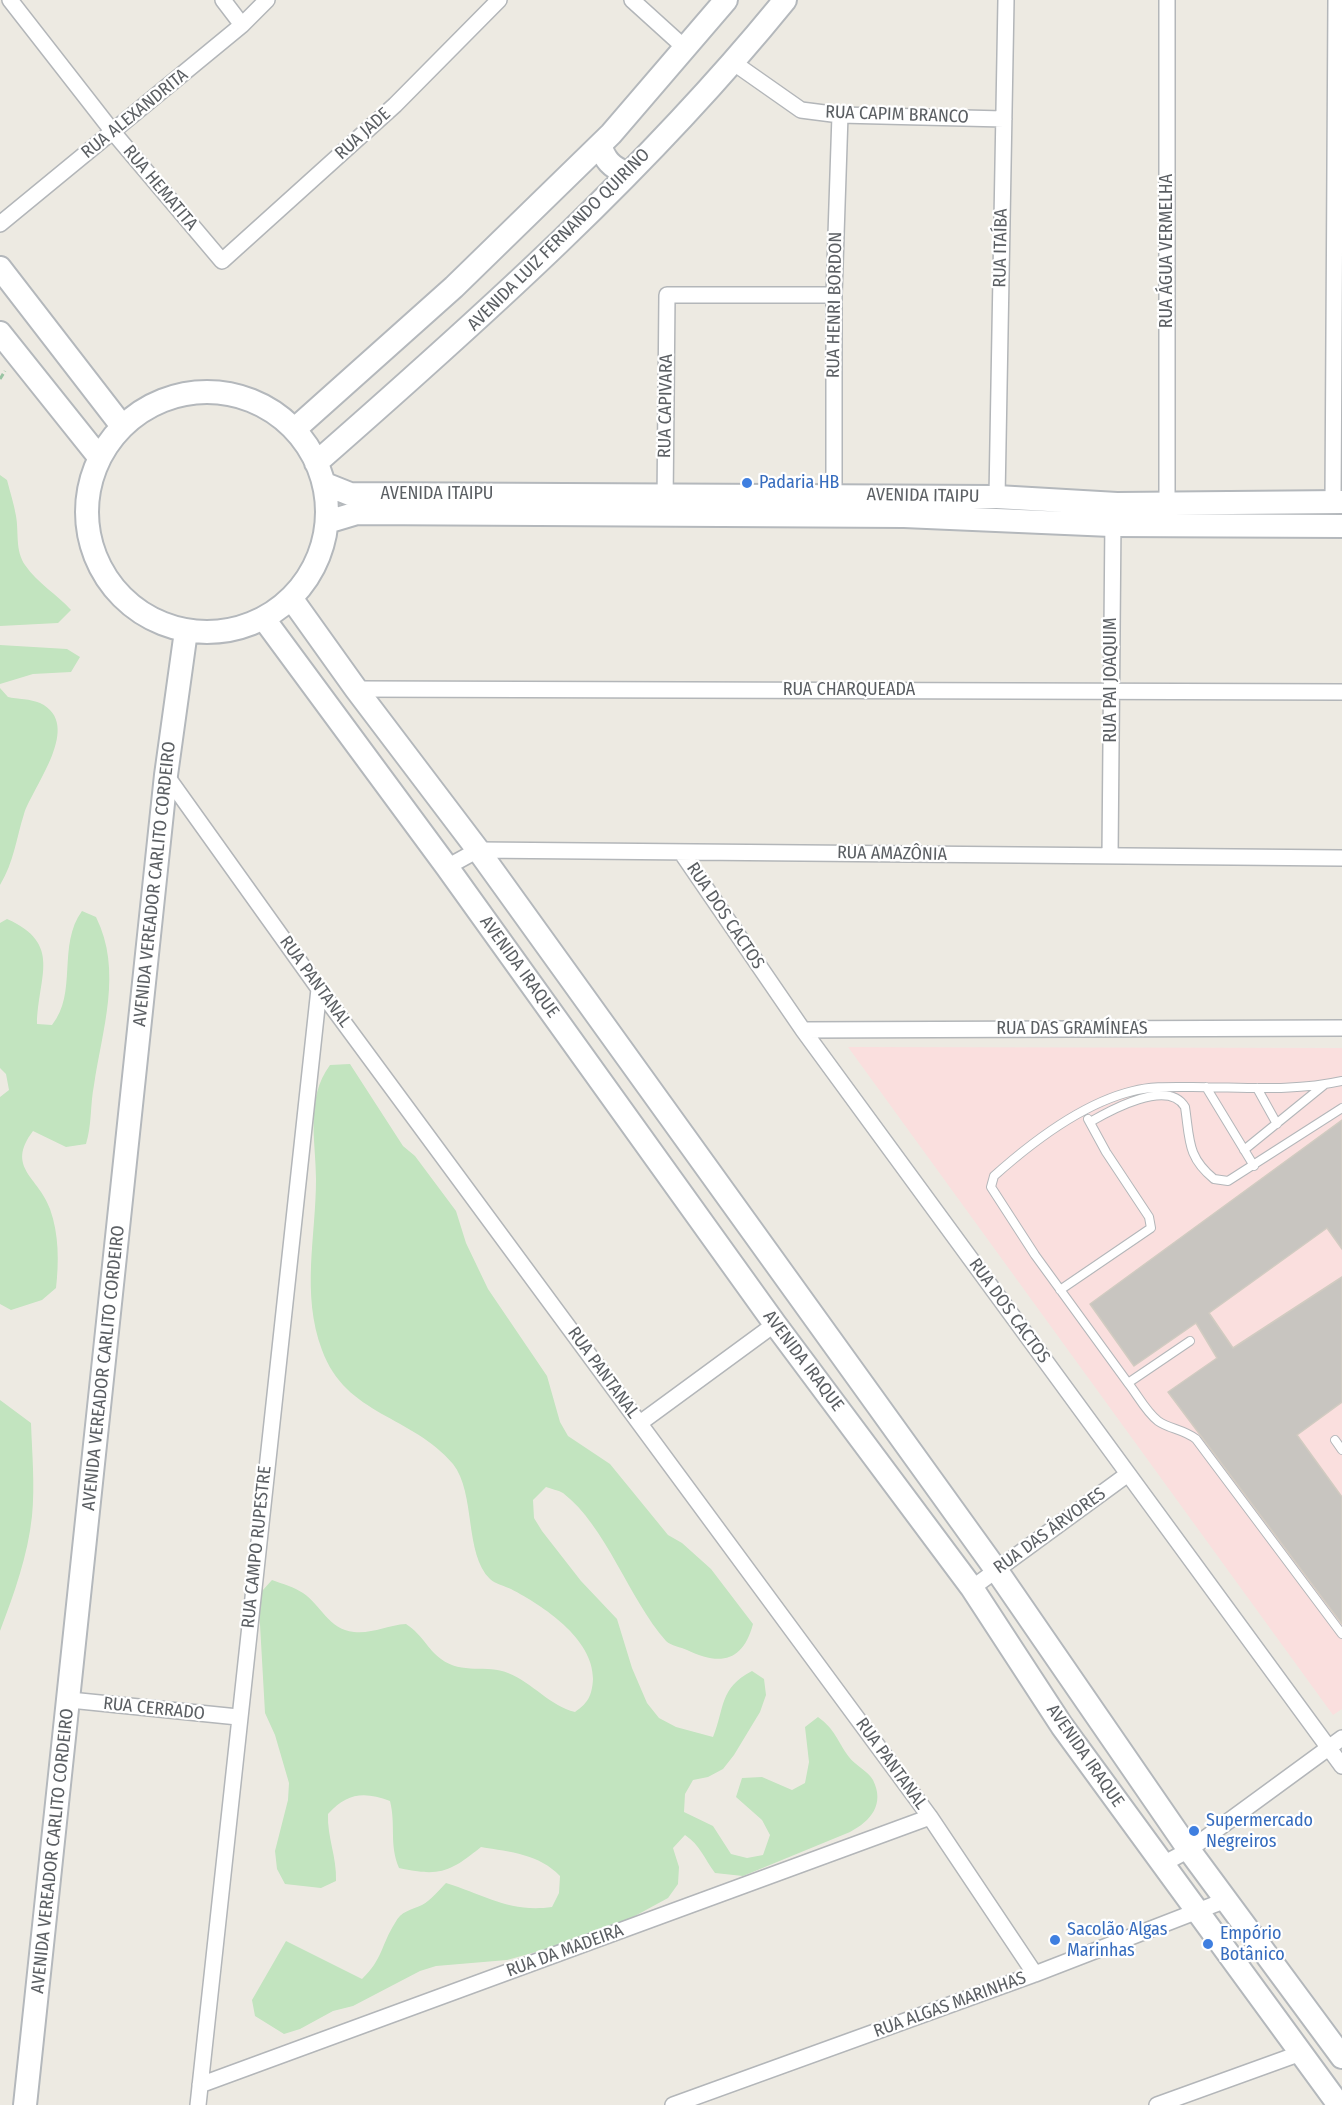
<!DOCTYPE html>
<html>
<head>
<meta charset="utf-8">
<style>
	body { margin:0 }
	canvas { display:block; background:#edeae2 }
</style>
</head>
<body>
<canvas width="1342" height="2105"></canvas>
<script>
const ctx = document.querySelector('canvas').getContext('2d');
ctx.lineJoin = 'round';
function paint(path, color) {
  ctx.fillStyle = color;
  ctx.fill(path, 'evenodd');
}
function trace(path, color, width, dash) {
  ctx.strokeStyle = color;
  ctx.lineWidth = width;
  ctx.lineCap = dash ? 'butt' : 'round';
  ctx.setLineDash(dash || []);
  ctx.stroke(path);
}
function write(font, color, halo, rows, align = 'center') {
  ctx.font = font + ' "Fira Sans Condensed",sans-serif';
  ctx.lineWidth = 4.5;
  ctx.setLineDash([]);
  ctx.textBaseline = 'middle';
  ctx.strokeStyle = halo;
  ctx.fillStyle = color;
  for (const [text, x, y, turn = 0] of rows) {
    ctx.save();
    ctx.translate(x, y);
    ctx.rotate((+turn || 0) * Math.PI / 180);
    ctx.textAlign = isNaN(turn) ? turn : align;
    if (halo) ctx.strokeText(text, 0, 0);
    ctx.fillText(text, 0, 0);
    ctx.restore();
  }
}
paint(new Path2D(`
	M848 1047 1342 1048V1709L1333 1715Z`), '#fadfde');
paint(new Path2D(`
	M0 475 7 480C10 492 14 504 16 516 19 533 15 550 25 565 38 584 57 594 71 610L58 623 0 626Z
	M0 645 67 649 80 657 71 672 33 674 0 684Z
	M0 688 8 697C17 699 31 699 40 703 84 724 33 786 24 814 16 839 14 862 0 885Z
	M82 911 96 917C123 971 102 1030 94 1085 90 1105 92 1125 86 1144L66 1147 33 1131C5 1168 39 1177 50 1209 59 1234 59 1262 56 1288L42 1300 11 1310 0 1304V1097L9 1090 6 1074 0 1068V923L7 919C63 944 38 976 37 1024L52 1025C78 993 57 945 82 911Z
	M350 1064 403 1146 415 1156 456 1211 466 1243 488 1289 547 1376 560 1422 568 1436 610 1464 668 1535 682 1543 711 1569 753 1624C743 1662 720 1666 687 1650 681 1647 671 1646 666 1641 629 1599 606 1526 563 1493 558 1490 551 1489 546 1487L533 1500 534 1518 542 1531 581 1581 617 1619 632 1668 647 1703 659 1718 676 1727 713 1737C725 1708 719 1688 752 1671L764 1679 766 1695 760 1712 734 1755 723 1769 708 1777 693 1780 685 1794 684 1812 713 1826 731 1854 747 1858 763 1855 770 1835 762 1820 736 1797 742 1778 762 1777 792 1790 805 1783 809 1762 805 1727 818 1717C836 1730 837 1741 849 1757 855 1765 868 1771 873 1780 885 1804 871 1821 850 1832L743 1876 715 1873C704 1858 700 1845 685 1835L673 1848 679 1867 678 1884 668 1898 622 1923 575 1941 507 1960 436 1966 420 1971 353 2006 333 2011 300 2029 284 2034 255 2016 252 2000 286 1941 362 1979C383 1959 381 1945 395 1923 401 1911 411 1910 422 1905 431 1900 439 1890 446 1883 485 1895 510 1913 552 1907L559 1893 560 1876C539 1854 511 1852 481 1847 450 1872 440 1877 399 1868 389 1844 396 1825 390 1801 364 1791 347 1793 328 1814 327 1837 337 1857 336 1881L321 1888 285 1884 277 1869 275 1851 288 1800 289 1783 275 1735 265 1713 259 1607 262 1591 272 1580C283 1584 294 1587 303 1593 322 1606 328 1629 354 1632 372 1634 388 1625 406 1624 424 1636 427 1649 441 1659 462 1675 487 1664 508 1673 533 1683 550 1706 575 1712 588 1703 592 1696 593 1679 593 1638 543 1606 511 1589 505 1586 495 1584 490 1579 464 1554 476 1493 453 1464 412 1415 346 1416 322 1350 301 1293 316 1237 316 1179 316 1140 305 1099 330 1065Z
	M0 1400 31 1423C32 1453 35 1485 32 1516 28 1555 14 1594 0 1631Z`), '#c2e4bf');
const building = new Path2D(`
	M1342 1120V1249L1327 1228 1209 1313 1233 1348 1342 1277V1402L1297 1435 1342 1497V1624L1168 1392 1217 1358 1196 1323 1134 1366 1090 1304Z`);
paint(building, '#c8c5c0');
trace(building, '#d1cbc1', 1.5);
const lane = new Path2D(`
	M1206 1087 1254 1166
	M1257 1088 1277 1124
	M1090 1122C1109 1111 1168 1078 1185 1107 1190 1140 1187 1157 1214 1179L1228 1181 1342 1108
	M1244 1150 1324 1085
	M1060 1290 1151 1228 1149 1217 1106 1152 1088 1119
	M1190 1341 1128 1383 1035 1255 991 1187 994 1176C1032 1142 1083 1103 1133 1091 1152 1086 1173 1087 1192 1087 1242 1087 1293 1092 1342 1081
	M1128 1383C1137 1394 1146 1412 1158 1421 1169 1429 1183 1429 1196 1439L1342 1634
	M1335 1440 1342 1450`);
const street = new Path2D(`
	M10 0 113 132 222 261 395 105 499 0
	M223 0 242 25
	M632 0 685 48
	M734 63 801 110 840 115 1004 119
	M0 224 242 25 267 0
	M997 497 1006 0
	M1333 502 1336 0
	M665 504 667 295H834
	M834 505V295L840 115
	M1167 513V0
	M356 689 1342 692
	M166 775 319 989 930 1817 1035 1974
	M681 852 803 1030 1342 1766
	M1110 856 1113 518
	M447 867 478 850 1342 858
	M803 1030 1342 1028
	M640 1423 775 1324
	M972 1588 1128 1474
	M70 1700 238 1717
	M1163 1864 1189 1850 1342 1738
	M200 2085 930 1817
	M198 2105 319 989
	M673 2105 1035 1974 1226 1900
	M1157 2105 1301 2053`);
const secondary = new Path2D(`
	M600 145C605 160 611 167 626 173
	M0 268 122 426
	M0 333 99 457
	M87 512a120 120 0 1 1 240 0a120 120 0 1 1-240 0Z
	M295 429 454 287 611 134 726 0
	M316 463C479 320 648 169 785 0
	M325 484 350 494 997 497 1117 504 1342 502
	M327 522 357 513 904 516 1111 525 1342 526
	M291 598 356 689 478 850 997 1571 1189 1850 1342 2057
	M264 619 447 867 775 1324 972 1588 1062 1726 1339 2105
	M25 2105 166 775 186 631`);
trace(lane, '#b3b6b9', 10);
trace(street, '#b3b6b9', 18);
trace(secondary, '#b4b8bc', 26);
trace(new Path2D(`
	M0 379 5 371`), '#99c4a3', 3, [6, 3]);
trace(lane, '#fff', 8);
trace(street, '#fff', 15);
trace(secondary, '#fff', 22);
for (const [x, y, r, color] of [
	[747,483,6,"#3f7fe0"],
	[1194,1831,6,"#3f7fe0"],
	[1055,1940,6,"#3f7fe0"],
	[1208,1944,6,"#3f7fe0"]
]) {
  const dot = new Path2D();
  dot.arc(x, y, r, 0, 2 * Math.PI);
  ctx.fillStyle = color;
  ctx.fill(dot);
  trace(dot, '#fff', 2);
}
write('18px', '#5b5f63', '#fff', [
	["RUA ALEXANDRITA",135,114,-39],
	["RUA CAPIM BRANCO",897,115,2],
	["RUA JADE",363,134,-42],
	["RUA HEMATITA",160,188,50],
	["AVENIDA LUIZ FERNANDO QUIRINO",559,240,-45],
	["RUA ITAÍBA",1001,248,-89],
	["RUA ÁGUA VERMELHA",1167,251,-90],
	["RUA HENRI BORDON",835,305,-89],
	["RUA CAPIVARA",666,406,-89],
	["AVENIDA ITAIPU",437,494],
	["AVENIDA ITAIPU",923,496,1],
	["RUA PAI JOAQUIM",1111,680,-90],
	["RUA CHARQUEADA",849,690],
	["RUA AMAZÔNIA",892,854,1],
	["AVENIDA VEREADOR CARLITO CORDEIRO",155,884,-84],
	["RUA DOS CACTOS",725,916,56],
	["AVENIDA IRAQUE",519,967,54],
	["RUA PANTANAL",315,982,54],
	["RUA DAS GRAMÍNEAS",1072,1029],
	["RUA DOS CACTOS",1009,1311,54],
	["AVENIDA IRAQUE",803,1361,53],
	["AVENIDA VEREADOR CARLITO CORDEIRO",104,1368,-84],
	["RUA PANTANAL",603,1373,54],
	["RUA DAS ÁRVORES",1050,1531,-36],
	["RUA CAMPO RUPESTRE",257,1547,-84],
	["RUA CERRADO",154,1709,6],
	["AVENIDA IRAQUE",1085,1756,55],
	["RUA PANTANAL",891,1764,54],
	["AVENIDA VEREADOR CARLITO CORDEIRO",53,1851,-84],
	["RUA DA MADEIRA",565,1951,-20],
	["RUA ALGAS MARINHAS",950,2005,-20]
]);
write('18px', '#366cbe', '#fff', [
	["Padaria HB",759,483],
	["Supermercado",1206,1821],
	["Negreiros",1206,1842],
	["Sacolão Algas",1067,1930],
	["Marinhas",1067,1951],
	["Empório",1220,1934],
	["Botânico",1220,1955]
], 'left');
</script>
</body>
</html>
